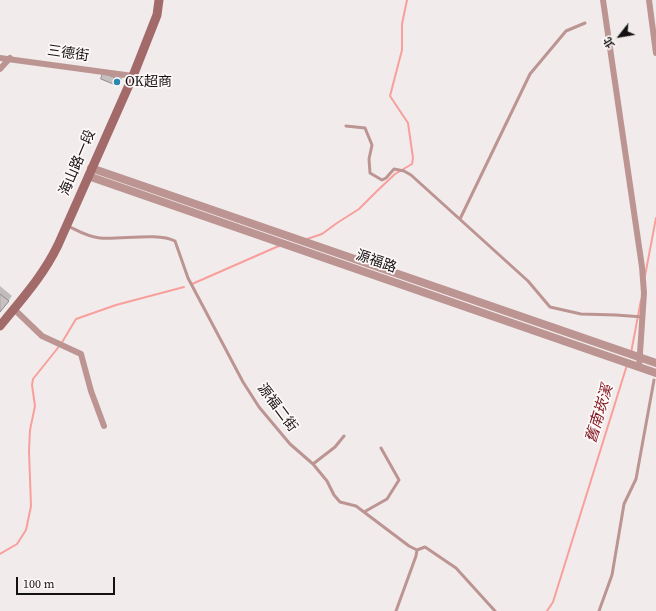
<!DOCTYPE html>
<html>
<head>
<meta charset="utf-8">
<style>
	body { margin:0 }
	#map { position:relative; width:656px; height:611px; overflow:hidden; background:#f2ebeb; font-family:"Source Serif 4","Noto Sans TC",serif }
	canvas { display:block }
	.north { position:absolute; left:600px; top:16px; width:40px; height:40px; -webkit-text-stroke:3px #fef9f8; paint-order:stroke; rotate:239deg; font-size:11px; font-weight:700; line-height:16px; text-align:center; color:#141212 }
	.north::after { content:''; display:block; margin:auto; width:14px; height:18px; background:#141212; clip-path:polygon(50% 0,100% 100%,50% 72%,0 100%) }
	.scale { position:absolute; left:16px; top:577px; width:99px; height:18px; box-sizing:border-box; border:2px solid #141212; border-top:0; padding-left:5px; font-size:12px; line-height:14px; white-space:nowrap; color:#141212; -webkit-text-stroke:3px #fef9f8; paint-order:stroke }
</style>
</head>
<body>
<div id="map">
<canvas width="656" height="611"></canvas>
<div class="north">北</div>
<div class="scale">100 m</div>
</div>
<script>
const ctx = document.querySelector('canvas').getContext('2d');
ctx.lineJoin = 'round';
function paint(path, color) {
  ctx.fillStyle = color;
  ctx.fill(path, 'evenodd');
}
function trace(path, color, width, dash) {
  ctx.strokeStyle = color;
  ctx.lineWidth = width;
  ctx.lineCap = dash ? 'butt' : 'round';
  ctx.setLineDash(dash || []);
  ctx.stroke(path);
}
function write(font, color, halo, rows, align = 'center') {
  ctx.font = font + ' "Source Serif 4","Noto Sans TC",serif';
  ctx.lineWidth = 3.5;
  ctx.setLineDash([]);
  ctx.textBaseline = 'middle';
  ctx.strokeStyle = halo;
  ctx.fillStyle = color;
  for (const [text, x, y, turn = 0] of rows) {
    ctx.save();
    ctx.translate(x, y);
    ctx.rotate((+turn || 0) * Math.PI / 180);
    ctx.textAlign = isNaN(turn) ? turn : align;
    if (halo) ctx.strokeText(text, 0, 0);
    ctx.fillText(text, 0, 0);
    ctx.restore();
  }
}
paint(new Path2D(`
	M107 71 123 77 118 85 102 79Z
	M0 286 12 296 0 312Z`), '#0003');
trace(new Path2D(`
	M307 239 322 234 337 223 359 209 376 192 395 174 412 164 413 158 408 123 390 96 402 50V24L407 0
	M645 276 656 218
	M192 284 281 245
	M631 353 641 300
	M0 554 17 544 26 530 31 506 29 451 30 430 35 406 32 385 33 379 61 344 76 319 116 305 184 287
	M547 611 553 602 627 365`), '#f89f9c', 2);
const building = new Path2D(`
	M103 73 121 80 118 86 101 79Z
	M0 294 9 301 0 312Z`);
paint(building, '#c7c0c0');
trace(building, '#918b8b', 1);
trace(new Path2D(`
	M346 126 365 128 372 145 369 159 370 173 382 180 386 178 394 169 404 171 411 175 528 281 550 307 581 314 616 315 643 317
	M460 219 530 74 566 31 585 23
	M68 226C78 231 88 237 100 238 120 240 158 232 175 241L188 278 243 382 259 407 290 444 313 464 327 481 334 495 340 502 356 506 409 546 417 550 425 547 456 568 495 611
	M313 464 335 447 344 436
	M364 512 387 499 399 480 381 448
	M396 611 416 556 417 550
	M599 611 612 575 624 504 636 479 654 380`), '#bc9593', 3);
trace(new Path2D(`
	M603 0 642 267 644 293 639 368
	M649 0 656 53
	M0 58 133 76
	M0 69 10 58
	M14 309 42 336 81 354 91 391 104 426`), '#bc9593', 6);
trace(new Path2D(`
	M91 168 656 363
	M88 176 656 373`), '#bc9593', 8);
trace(new Path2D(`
	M0 326C22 299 43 276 58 245L133 76 157 15 159 0`), '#a26a68', 9);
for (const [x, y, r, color] of [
	[117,82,4,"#2688b3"]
]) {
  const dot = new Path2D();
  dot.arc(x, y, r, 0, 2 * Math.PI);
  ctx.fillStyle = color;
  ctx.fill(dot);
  trace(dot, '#fef9f8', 1.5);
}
write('14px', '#141212', '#fef9f8', [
	["三德街",68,54,8],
	["海山路一段",78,163,-67],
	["源福路",376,262,19],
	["源福二街",277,408,53]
]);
write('14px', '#141212', '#fef9f8', [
	["OK超商",125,82]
], 'left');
write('italic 15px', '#801a23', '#fef9f8', [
	["舊南崁溪",600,414,-73]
]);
</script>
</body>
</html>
